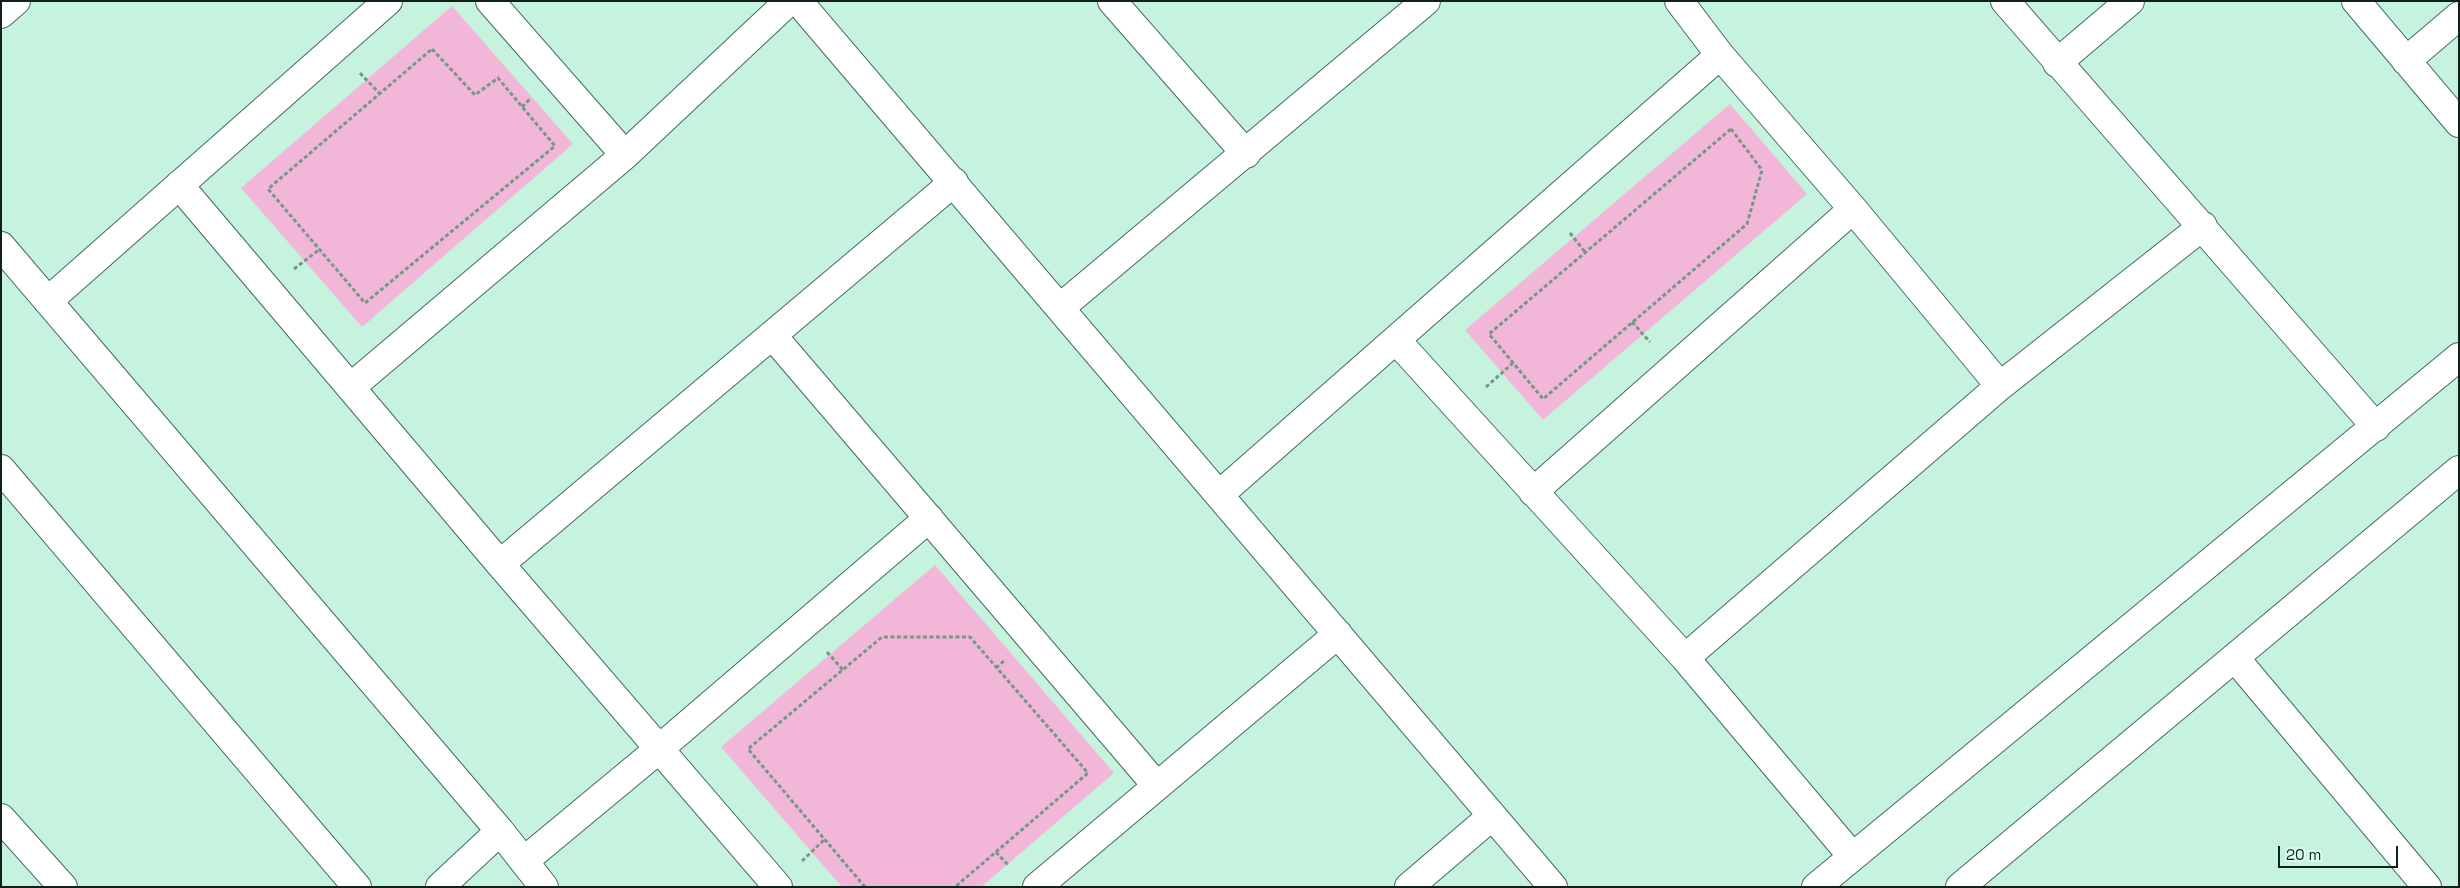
<!DOCTYPE html>
<html>
<head>
<meta charset="utf-8">
<style>
	body { margin:0 }
	#map { position:relative; width:2460px; height:888px; overflow:hidden; background:#c6f3dd; font-family:"Space Grotesk",sans-serif }
	canvas { display:block }
	.frame { position:absolute; inset:0; border:2px solid #102119; pointer-events:none }
	.scale { position:absolute; left:2278px; top:846px; width:120px; height:22px; box-sizing:border-box; border:2px solid #102119; border-top:0; padding-left:6px; font-size:15px; line-height:18px; white-space:nowrap; color:#102119; -webkit-text-stroke:4px #dafeec; paint-order:stroke }
</style>
</head>
<body>
<div id="map">
<canvas width="2460" height="888"></canvas>
<div class="frame"></div>
<div class="scale">20 m</div>
</div>
<script>
const ctx = document.querySelector('canvas').getContext('2d');
ctx.lineJoin = 'round';
function paint(path, color) {
  ctx.fillStyle = color;
  ctx.fill(path, 'evenodd');
}
function trace(path, color, width, dash) {
  ctx.strokeStyle = color;
  ctx.lineWidth = width;
  ctx.lineCap = dash ? 'butt' : 'round';
  ctx.setLineDash(dash || []);
  ctx.stroke(path);
}
paint(new Path2D(`
	M452 6 573 144 362 327 241 188Z
	M1730 104 1807 194 1543 420 1465 330Z
	M935 565 1114 773 981 887H842L721 747Z`), '#f2b7d8');
const street = new Path2D(`
	M490 1 625 155
	M798 1 1553 887
	M1112 1 1246 154
	M1679 1 1720 55 1853 209 2000 386
	M2005 1 2376 427
	M2356 1 2459 123
	M1 14 16 1
	M2406 61 2459 16
	M2057 63 2130 1
	M179 185 500 564 778 887
	M48 301 388 1
	M1061 307 1426 1
	M772 335 1157 786
	M1396 340 1685 658 1852 856
	M351 387 625 155 789 1
	M1533 492 1853 209
	M1220 494 1720 55
	M500 564 954 182
	M1685 658 2000 386 2203 226
	M2235 658 2427 887
	M1 818 63 887
	M524 861 659 749 929 518
	M1037 887 1338 634
	M1409 887 1492 816
	M1816 887 2459 357
	M1960 887 2459 470`);
const secondary = new Path2D(`
	M1 246 500 831 544 887
	M1 469 357 887
	M440 887 500 831`);
trace(street, '#436c5a', 30);
trace(secondary, '#436c5a', 30);
trace(new Path2D(`
	M432 49 475 95 498 78 555 146 365 303 268 189Z
	M360 73 380 94
	M522 107 531 98
	M1731 129 1762 170 1747 224 1543 399 1489 334Z
	M1570 233 1585 252
	M294 269 320 249
	M1632 322 1650 342
	M1486 387 1513 363
	M827 652 843 670
	M996 668 1005 660
	M996 852 1009 866
	M802 861 825 839
	M865 887 748 749 882 637H970L1088 773 955 887`), '#769787', 3, [4, 2.5]);
trace(street, '#fff', 28);
trace(secondary, '#fff', 28);
</script>
</body>
</html>
